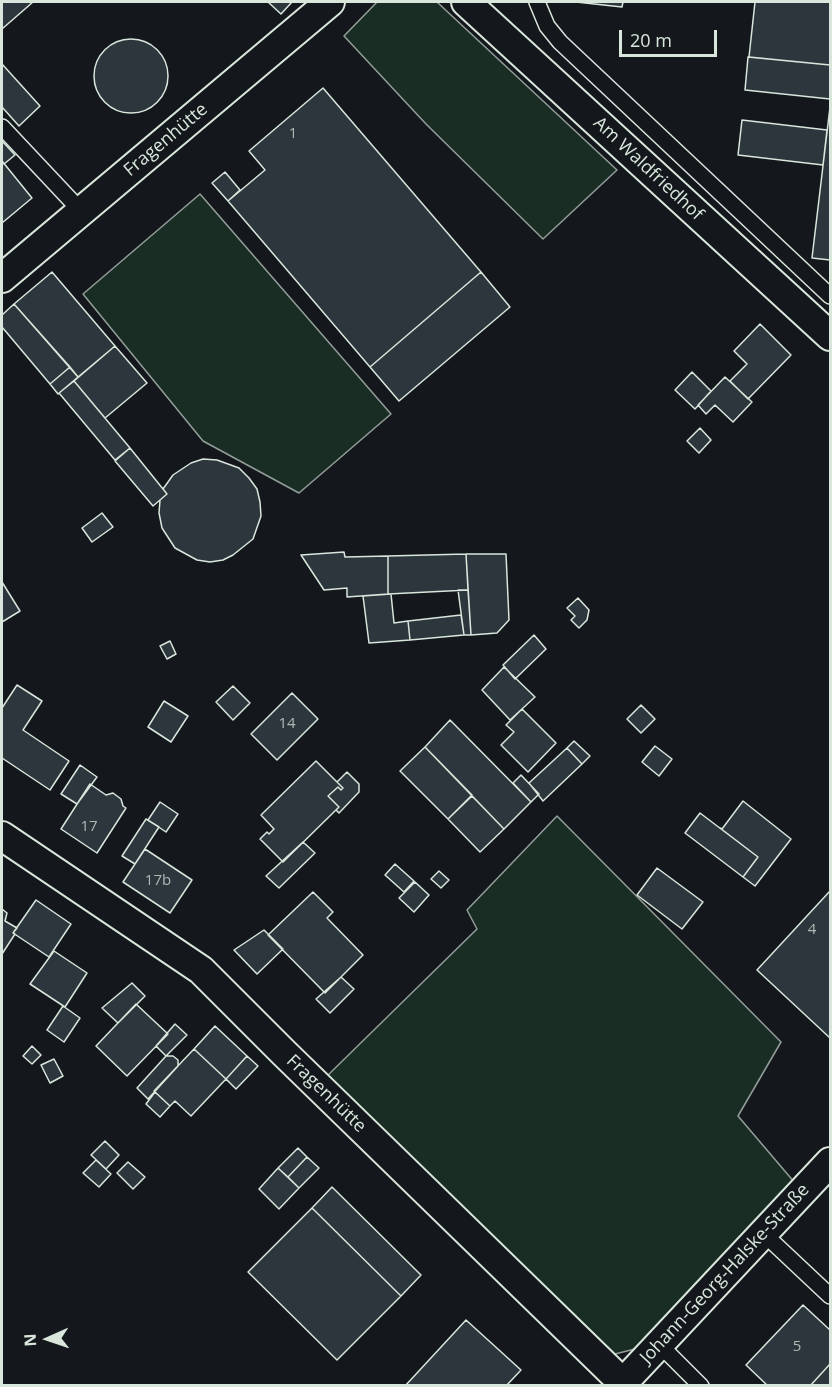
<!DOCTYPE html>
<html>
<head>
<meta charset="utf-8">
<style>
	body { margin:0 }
	#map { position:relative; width:832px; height:1387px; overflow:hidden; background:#14181c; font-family:"Open Sans",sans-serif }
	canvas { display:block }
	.frame { position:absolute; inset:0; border:3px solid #d8e6dc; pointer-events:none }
	.north { position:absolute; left:18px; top:1309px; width:60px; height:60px; -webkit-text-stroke:4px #14181c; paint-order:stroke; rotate:267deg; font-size:16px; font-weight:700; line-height:24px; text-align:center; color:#d8e6dc }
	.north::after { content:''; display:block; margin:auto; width:21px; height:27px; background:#d8e6dc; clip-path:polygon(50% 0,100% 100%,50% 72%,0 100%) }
	.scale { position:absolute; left:619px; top:30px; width:98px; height:27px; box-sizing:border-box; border:3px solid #d8e6dc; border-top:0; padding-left:8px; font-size:18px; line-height:21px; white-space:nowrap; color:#d8e6dc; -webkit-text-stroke:4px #14181c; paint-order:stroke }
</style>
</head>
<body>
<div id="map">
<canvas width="832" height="1387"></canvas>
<div class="frame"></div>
<div class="north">N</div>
<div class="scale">20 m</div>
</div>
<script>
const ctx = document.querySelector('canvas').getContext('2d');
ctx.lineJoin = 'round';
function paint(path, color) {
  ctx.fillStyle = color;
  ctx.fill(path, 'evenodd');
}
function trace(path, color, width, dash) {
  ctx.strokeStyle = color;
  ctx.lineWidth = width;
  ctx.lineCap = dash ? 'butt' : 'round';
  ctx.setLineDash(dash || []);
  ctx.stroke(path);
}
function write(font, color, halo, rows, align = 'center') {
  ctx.font = font + ' "Open Sans",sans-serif';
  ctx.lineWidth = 4.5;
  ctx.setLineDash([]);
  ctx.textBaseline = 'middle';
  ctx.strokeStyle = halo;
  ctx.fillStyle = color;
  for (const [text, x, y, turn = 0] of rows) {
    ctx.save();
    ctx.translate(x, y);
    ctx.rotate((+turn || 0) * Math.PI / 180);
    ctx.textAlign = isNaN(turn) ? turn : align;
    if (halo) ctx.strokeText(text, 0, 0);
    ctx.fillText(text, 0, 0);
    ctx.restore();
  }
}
const green = new Path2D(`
	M377 2H437L617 170 543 239 426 124 344 36Z
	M200 194 391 414 299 493 203 441 83 294Z
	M557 816 781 1042 738 1116 795 1183 639 1348 607 1356 326 1077 477 929 467 910Z`);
paint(green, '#1a2d24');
trace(green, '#939e99', 1.5);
const building = new Path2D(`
	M2 2H33L2 29Z
	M268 2H292L281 14Z
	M576 2H623L622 7Z
	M755 2H830V65L749 57Z
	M94 76a37 37 0 1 1 74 0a37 37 0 1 1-74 0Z
	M748 57 830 65V99L745 90Z
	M2 64 40 106 19 126 2 107Z
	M323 88 481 272 370 367 228 201 265 170 249 151Z
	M830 107V260L812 258Z
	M742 120 827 130 823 165 738 155Z
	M2 141 15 155 4 164 2 161Z
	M2 161 32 198 2 223Z
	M225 172 240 190 228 201 212 183Z
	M52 272 115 346 78 377 14 304Z
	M481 272 510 307 399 401 370 367Z
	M14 304 70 367 50 384 2 327V315Z
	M760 324 791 355 748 399 730 381 747 364 734 351Z
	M115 346 147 383 105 418 74 381Z
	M70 367 78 377 58 394 50 384Z
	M692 372 711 391 695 409 675 390Z
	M725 377 752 402 733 422 715 405 706 414 698 405Z
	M74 381 130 448 115 460 59 393Z
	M700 428 711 440 699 453 687 441Z
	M130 448 167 494 153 506 115 461Z
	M203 459 217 460 239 468 249 478 257 489 260 502 261 516 253 539 233 555 223 560 210 562 197 560 175 548 162 528 159 513 160 500 167 494 163 489 173 475 191 463Z
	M102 513 113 527 92 542 82 528Z
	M344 552 345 557 388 556V594L347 597V588L324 590 301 555Z
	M466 554H506L509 620 497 633 471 635Z
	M466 554 468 590 388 594V556Z
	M2 582 20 611 2 622Z
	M458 590H468L471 635H464Z
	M391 594 394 623 408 621 410 640 369 643 363 596Z
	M578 598 589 610 587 620 579 628 571 620 575 616 567 608Z
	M461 615 464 635 410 640 408 621Z
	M534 635 546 649 515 679 503 665Z
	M170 641 176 654 167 659 160 646Z
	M504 667 535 697 510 720 482 690Z
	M17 685 42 701 23 730 69 761 50 790 2 758V708Z
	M233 686 250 703 233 720 216 702Z
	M292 693 318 719 277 760 251 734Z
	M164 701 188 716 171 742 148 727Z
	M641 705 655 719 641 733 627 719Z
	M522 709 556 743 528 772 501 745 514 732 506 725Z
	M450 720 531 802 504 829 425 747Z
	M574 741 590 756 582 764 567 748Z
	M655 746 672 759 659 776 642 762Z
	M425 747 472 795 448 819 400 771Z
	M567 748 582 764 543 801 529 783Z
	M316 761 343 788 341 790 338 787 328 796 339 807 283 862 260 839 267 832 269 834 274 829 261 815Z
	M80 765 97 777 77 804 61 794Z
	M347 772 359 784V792L339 813 336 810 339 807 328 796 338 787 341 790 343 788 337 782Z
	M521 775 539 794 531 802 513 783Z
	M90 784 106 795 113 793 121 799 123 806 126 808 97 853 61 829Z
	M472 796 504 829 480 852 448 819Z
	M743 801 791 839 755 886 743 877 758 857 720 828 722 829Z
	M160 802 178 814 166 832 148 820Z
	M700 813 758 857 743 877 685 833Z
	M146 819 159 827 135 864 122 856Z
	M303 842 315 853 279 888 266 876Z
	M145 849 192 880 170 913 123 882Z
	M395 864 414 881 404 892 385 875Z
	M657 868 703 902 682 929 637 895Z
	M439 871 449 880 441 888 431 879Z
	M415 882 429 895 414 912 399 898Z
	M830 891V1038L757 970Z
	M313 892 333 912 327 918 363 955 325 993 268 935Z
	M36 900 71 924 49 957 13 933Z
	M2 909 7 913 5 921 17 928 13 933 15 934 2 954Z
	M264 930 283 949 257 974 234 950Z
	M54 951 87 973 65 1007 30 984Z
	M341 977 354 989 330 1013 316 999Z
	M132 983 145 996 118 1023 102 1008Z
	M136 1004 168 1034 127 1076 96 1046Z
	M63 1006 80 1018 64 1042 47 1030Z
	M175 1024 187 1035 166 1056 156 1046Z
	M215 1026 247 1056 226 1079 194 1049Z
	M32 1046 41 1055 32 1064 23 1056Z
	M194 1049 226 1079 191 1116 175 1101 170 1106 154 1091Z
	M166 1056H173L178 1060V1066L148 1099 137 1088Z
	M247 1056 258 1066 236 1089 226 1079Z
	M54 1059 63 1076 50 1083 41 1065Z
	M155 1092 170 1106 160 1117 146 1104Z
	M105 1141 119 1155 106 1169 91 1155Z
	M298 1148 307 1157 288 1177 278 1168Z
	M307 1157 319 1168 299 1188 288 1177Z
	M96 1160 111 1174 99 1187 83 1173Z
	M128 1162 145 1177 133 1189 117 1173Z
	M278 1168 299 1188 279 1209 259 1189Z
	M332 1187 421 1275 401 1296 312 1208Z
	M312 1208 401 1296 337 1360 248 1272Z
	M803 1305 830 1330V1364L810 1386H768L746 1365Z
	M466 1320 521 1370 506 1386H405Z
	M830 1364V1386H810Z`);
paint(building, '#2c363c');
trace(building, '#d8e6dc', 1.5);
const service = new Path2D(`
	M537 2 547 26 560 42 830 296
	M2 127 81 211
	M763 1233 830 1296
	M659 1344 701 1386`);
const minor = new Path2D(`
	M466 2 830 336
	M2 278 330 2
	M2 836 201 970 284 1053 623 1383
	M620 1386 830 1162`);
trace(service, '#d8e6dc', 18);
trace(minor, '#d8e6dc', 32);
trace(service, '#14181c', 15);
trace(minor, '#14181c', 28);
write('15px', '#adbab4', null, [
	["1",293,134],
	["14",287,724],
	["17",89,827],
	["17b",158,881],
	["4",812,930],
	["5",797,1347]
]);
write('18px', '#d8e6dc', '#14181c', [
	["Fragenhütte",166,140,-40],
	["Am Waldfriedhof",648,169,43],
	["Fragenhütte",326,1094,44],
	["Johann-Georg-Halske-Straße",725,1274,-47]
]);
</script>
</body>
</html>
